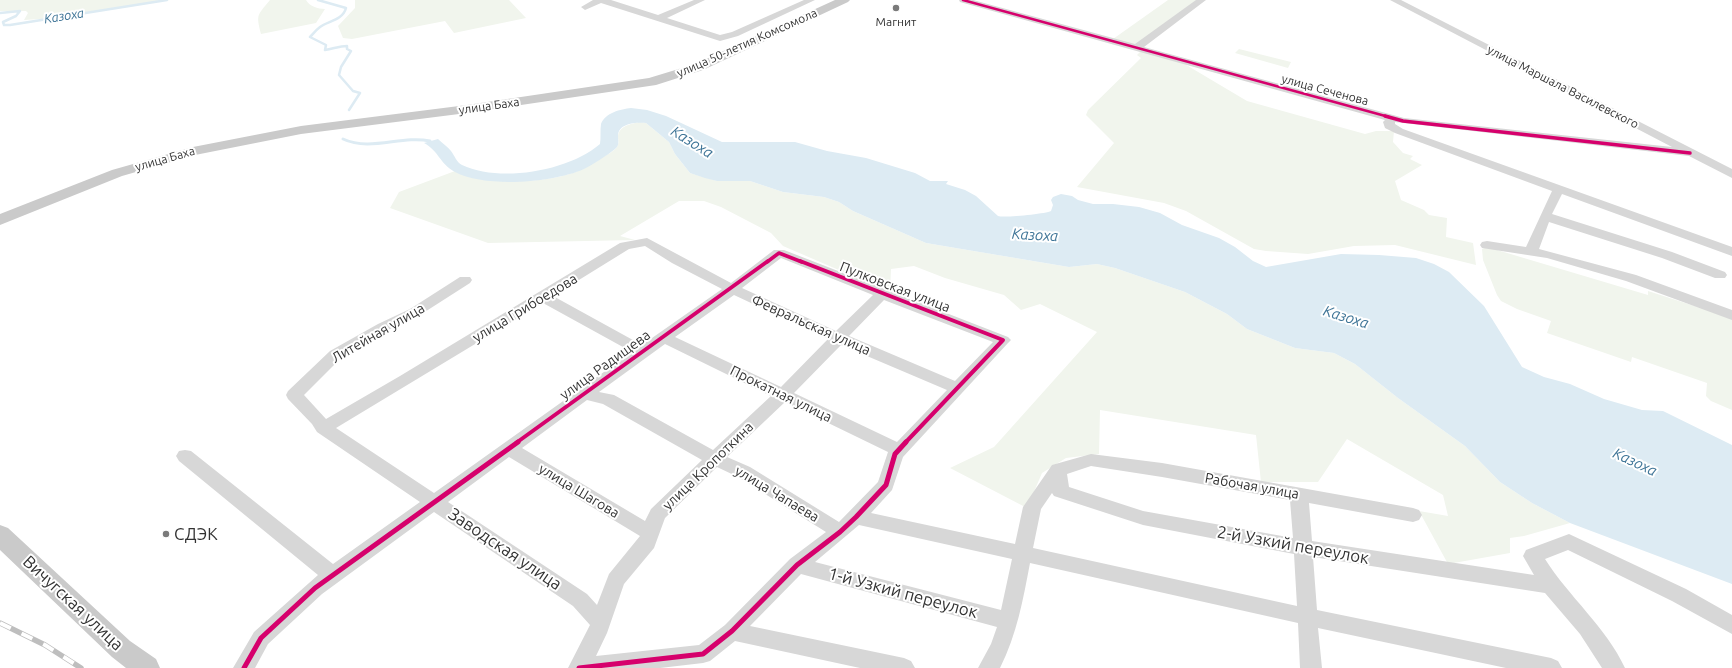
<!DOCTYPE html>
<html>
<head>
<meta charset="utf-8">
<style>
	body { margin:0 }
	canvas { display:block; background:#fff }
</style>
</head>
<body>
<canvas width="1732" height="668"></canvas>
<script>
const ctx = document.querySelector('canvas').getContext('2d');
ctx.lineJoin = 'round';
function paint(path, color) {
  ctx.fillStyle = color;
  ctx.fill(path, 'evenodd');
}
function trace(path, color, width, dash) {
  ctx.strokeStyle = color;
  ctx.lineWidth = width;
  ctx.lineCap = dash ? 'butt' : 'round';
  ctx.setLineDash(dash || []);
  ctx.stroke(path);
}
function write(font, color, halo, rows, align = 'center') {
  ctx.font = font + ' Ubuntu,sans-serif';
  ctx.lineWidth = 4;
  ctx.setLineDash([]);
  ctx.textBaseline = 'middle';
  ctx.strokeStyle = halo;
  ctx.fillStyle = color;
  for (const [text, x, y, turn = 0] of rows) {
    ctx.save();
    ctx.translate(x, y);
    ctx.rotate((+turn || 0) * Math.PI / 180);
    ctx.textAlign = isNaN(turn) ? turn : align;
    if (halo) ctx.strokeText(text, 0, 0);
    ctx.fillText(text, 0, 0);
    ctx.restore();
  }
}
paint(new Path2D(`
	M0 0H170L56 18 24 20 28 13 26 11H0Z
	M270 0H306C309 6 318 9 325 9L316 23 261 34C256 14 257 16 270 0Z
	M355 0H509L526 18 454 33 445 21 352 39 343 38 338 26 355 8Z
	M1168 0H1197L1136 45 1113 39Z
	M1239 49 1291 62 1288 68 1235 53Z
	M1141 51 1183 63 1247 101 1365 134 1376 131H1394L1393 142 1403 153 1413 156 1410 159 1422 165 1395 181 1401 200 1424 210 1429 215 1447 218 1446 237 1473 243 1476 265 1395 245 1354 246 1308 254 1266 251 1254 249 1186 211 1164 203 1077 187 1114 143 1086 115 1088 110 1141 58 1137 55Z
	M639 122 646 123 669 142 675 154 690 173 717 181H750L783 192 824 197 839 202 853 211 926 243 1069 267 1097 264 1115 268 1185 292 1227 314 1247 329 1295 348 1334 353 1355 364 1398 398 1465 446 1500 482 1532 503 1570 523 1524 536 1510 538V553L1448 564 1419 511 1448 516 1443 495 1347 439 1318 482H1261L1256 435 1100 410 1099 454 1066 458 1042 473 1027 508 950 468 994 447 1097 332 1040 304 1021 310 1004 295 945 278 914 266 891 269 890 292 783 246 771 233 721 207 704 201H679L620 236 635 240 488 243 390 208 399 192 455 171C488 186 550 184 583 169 589 166 595 161 601 158 606 155 613 152 616 148 620 143 618 141 618 136 619 126 631 124 639 122Z
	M1487 247 1648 295V291L1732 318V410L1711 401 1706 396 1707 383 1632 357 1631 362 1547 333 1551 321 1517 309 1501 301 1497 295 1483 260 1482 249Z`), '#f1f5ed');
paint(new Path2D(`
	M631 108 647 110 666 116 722 142H795L827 151 866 158 915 173 930 181H948L946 184 965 190 976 196 998 216C1004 218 1045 214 1051 211L1053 205 1051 200 1053 197 1061 194 1072 196 1078 200 1093 204H1113L1139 207 1160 213 1182 225 1219 238 1235 247 1253 261 1266 267 1341 254 1379 255 1416 258 1434 264 1449 272 1484 306 1522 367 1544 377 1570 384 1604 399 1642 410 1663 411 1732 445V584L1570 523 1532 503 1500 482 1465 446 1398 398 1355 364 1334 353 1295 348 1247 329 1227 314 1185 292 1115 268 1097 264 1069 267 926 243 853 211 839 202 824 197 783 192 750 181H717L705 178 690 173 675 154 669 142 646 123C637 122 619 123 618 135 618 141 620 145 615 149 606 156 594 164 584 169 553 183 485 188 455 172 439 163 439 151 424 143L438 139C442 143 448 147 451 151 455 156 456 162 462 165 500 183 569 171 600 144 601 138 600 130 601 124 605 113 621 109 631 108Z`), '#ddebf3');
trace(new Path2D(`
	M318 0 346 8C343 20 328 21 320 27 316 30 313 34 310 37L326 45 325 50C333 49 339 46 347 46V49L351 51 341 67 339 75 353 91 360 93 349 110
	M0 13 20 11 16 16 3 22 4 25H10L167 0`), '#ddebf3', 2.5);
trace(new Path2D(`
	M343 139C371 152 401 135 430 141`), '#ddebf3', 3);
paint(new Path2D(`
	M593 0H611L658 15 694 0H705L667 18 720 35 732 32 804 0H815L738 36 720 41 601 3 585 10 581 7Z
	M959 0H973L1135 44 1196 0H1206L1144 47 1404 118 1672 147 1390 0H1401L1732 169V178L1689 156 1395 122V124L1403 129 1732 247V256L1562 194 1552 214 1672 252 1725 272 1727 275 1725 278H1715L1662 258 1549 222 1539 249 1636 275 1732 310V320L1626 281 1547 258 1482 248 1480 245 1482 242 1487 241 1526 247 1552 191 1395 133 1385 128 1383 122 1385 120 960 2Z
	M647 238 731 283 774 250H784L1008 337 1011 340 1008 343 903 457 892 490 871 513 1015 544 1023 507 1052 465 1091 454 1162 463 1413 508 1419 510 1422 515 1419 520 1413 522 1309 503 1312 541 1534 575 1523 556 1526 550 1569 534 1686 589 1732 615V634L1672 601 1568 550 1545 559C1569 597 1606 627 1625 668H1602L1580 634 1545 593 1313 557 1317 610 1551 658 1558 661 1562 668H1506L1318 628 1322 668H1300L1298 623 1030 563C1023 600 1017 634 1000 668H978L991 644 997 627 801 574 750 626 904 658 911 661 915 668H860L735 641 710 661 703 663 660 668H568L590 625 573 606 434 512 322 594 268 644 255 668H233L254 632 318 575 179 461 176 456 179 451 185 450 191 451 333 564 420 502 317 432 312 424 288 399 286 395 288 391 330 351 378 324 410 309 460 277H470L472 280 470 283 420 315 388 330 340 359 304 395 326 419 400 376 620 243ZM645 246 672 263 722 289 642 345 553 296 629 249ZM781 258 873 295 836 331 742 288ZM734 295 828 339 781 387 675 337ZM884 300 993 342 955 381 849 336ZM543 303 632 352 434 493 336 428ZM665 344 771 396 713 450 614 395 599 392ZM841 345 947 390 897 442 794 393ZM587 400 603 404 702 460 651 509 645 521 522 448ZM785 402 888 452 878 482 839 522 750 467 727 457ZM509 457 640 536 609 574 597 605 587 594 448 502ZM1091 466 1162 477 1290 500 1293 538 1143 511 1069 487 1067 474ZM717 467 738 477 826 532 790 559 725 625 699 645 596 656 607 633 624 584 654 548 665 518ZM1052 493 1054 496 1143 525 1294 554 1297 606 1033 548 1041 509ZM859 525 1012 559 1001 610 815 562Z`), '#d7d7d7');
paint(new Path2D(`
	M835 0H850L848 2 703 70 656 85 467 113 301 134 195 155 122 176 0 225V214L112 170 193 147 301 126 467 105 649 78 695 64Z
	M0 525 8 528 130 641 156 659 160 668H126L112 657 0 550Z`), '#cacaca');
const rail = new Path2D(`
	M0 623 45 645 81 668`);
trace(rail, '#bebebe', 5.5);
trace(rail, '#fff', 4, [12]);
trace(new Path2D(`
	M963 0 1389 117`), '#d6006c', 2.5);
trace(new Path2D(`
	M1385 116 1403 121 1690 153
	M767 262 779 253 802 262`), '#d6006c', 3.5);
trace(new Path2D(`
	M800 261 1003 340 905 443
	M516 443 768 261`), '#d6006c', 4);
trace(new Path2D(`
	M244 668 261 638 315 588 518 442
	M579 668 703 654 732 631 797 565 840 532 856 517 886 485 895 454 906 442`), '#d6006c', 5);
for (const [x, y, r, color] of [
	[896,8,4,"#7a7a7a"],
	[166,534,4,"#7a7a7a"]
]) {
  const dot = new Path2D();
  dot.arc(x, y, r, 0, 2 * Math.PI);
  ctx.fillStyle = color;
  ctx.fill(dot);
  trace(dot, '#fff', 1.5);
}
write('12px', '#333', '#fff', [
	["Магнит",896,22]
]);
write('12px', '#333', '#fff', [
	["улица 50-летия Комсомола",747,43,-24],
	["улица Маршала Василевского",1563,87,27],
	["улица Сеченова",1325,90,15],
	["улица Баха",489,106,-8],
	["улица Баха",165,159,-16]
]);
write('italic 13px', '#3f7597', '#fff', [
	["Казоха",64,16,-9]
]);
write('14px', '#333', '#fff', [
	["Пулковская улица",895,287,21],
	["улица Грибоедова",525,308,-31],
	["Февральская улица",811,325,24],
	["Литейная улица",378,333,-30],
	["улица Радищева",605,365,-36],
	["Прокатная улица",781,394,26],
	["улица Кропоткина",708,466,-44],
	["Рабочая улица",1252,486,10],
	["улица Шагова",579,491,31],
	["улица Чапаева",777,494,31]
]);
write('italic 15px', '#3f7597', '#fff', [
	["Казоха",692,142,32],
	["Казоха",1035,235,3],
	["Казоха",1346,317,17],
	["Казоха",1635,462,25]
]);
write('17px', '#333', '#fff', [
	["СДЭК",174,534]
], 'left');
write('17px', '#333', '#fff', [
	["2-й Узкий переулок",1293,545,10],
	["Заводская улица",505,549,34],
	["1-й Узкий переулок",903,593,15],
	["Вичугская улица",73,603,43]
]);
</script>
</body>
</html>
